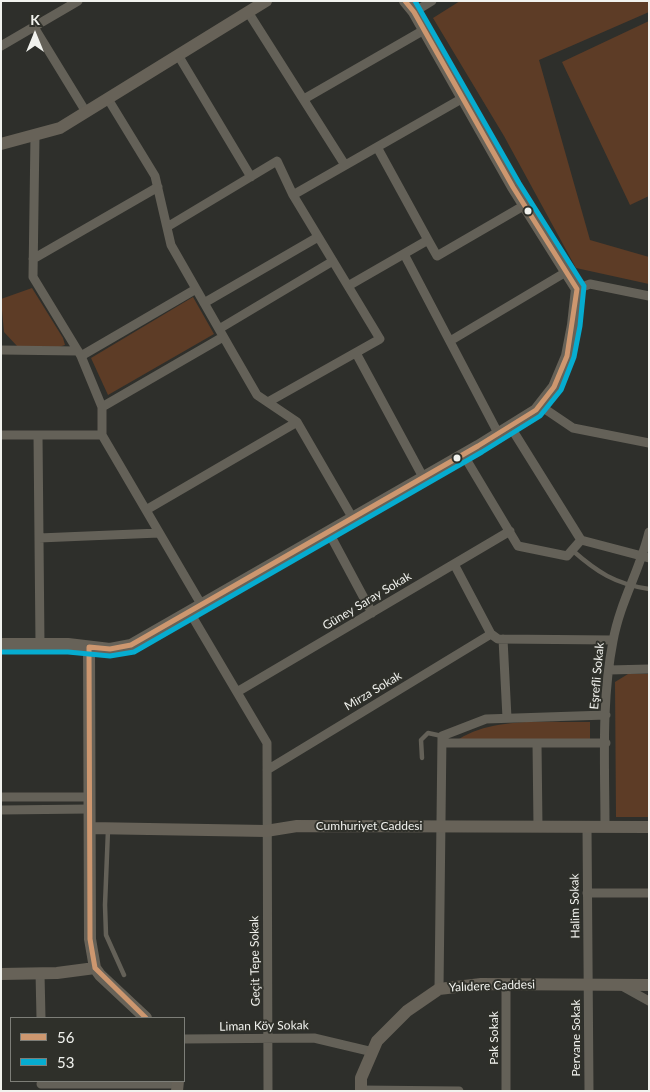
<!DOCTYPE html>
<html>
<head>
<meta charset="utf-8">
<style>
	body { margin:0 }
	#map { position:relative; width:650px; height:1092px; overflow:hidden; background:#2e2f2b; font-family:Lato,sans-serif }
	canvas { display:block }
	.frame { position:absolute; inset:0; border:2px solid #f1f2ee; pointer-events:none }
	.legend { position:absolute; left:10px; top:1017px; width:175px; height:65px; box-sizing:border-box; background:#2f302a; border:1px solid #7d7e78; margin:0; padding:6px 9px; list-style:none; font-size:15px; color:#f1f2ee }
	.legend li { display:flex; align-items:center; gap:10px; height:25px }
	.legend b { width:25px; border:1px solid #7d7e78 }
	.north { position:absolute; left:10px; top:10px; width:50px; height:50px; -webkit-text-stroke:4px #2f302a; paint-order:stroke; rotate:0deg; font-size:14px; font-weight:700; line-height:20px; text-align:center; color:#f1f2ee }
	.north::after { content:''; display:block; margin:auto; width:18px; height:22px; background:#f1f2ee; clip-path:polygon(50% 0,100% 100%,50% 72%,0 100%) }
</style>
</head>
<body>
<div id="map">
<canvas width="650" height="1092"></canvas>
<div class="frame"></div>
<ul class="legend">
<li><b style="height:6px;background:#cd976f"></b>56</li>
<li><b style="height:6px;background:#06acd0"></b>53</li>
</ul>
<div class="north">K</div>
</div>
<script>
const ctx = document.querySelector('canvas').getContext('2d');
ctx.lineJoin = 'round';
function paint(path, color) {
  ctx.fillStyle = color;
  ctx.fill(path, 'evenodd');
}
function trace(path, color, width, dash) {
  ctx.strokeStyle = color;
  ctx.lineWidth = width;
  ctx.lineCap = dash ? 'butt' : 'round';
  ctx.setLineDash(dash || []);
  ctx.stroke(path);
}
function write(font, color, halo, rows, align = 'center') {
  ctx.font = font + ' Lato,sans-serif';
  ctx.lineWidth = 4;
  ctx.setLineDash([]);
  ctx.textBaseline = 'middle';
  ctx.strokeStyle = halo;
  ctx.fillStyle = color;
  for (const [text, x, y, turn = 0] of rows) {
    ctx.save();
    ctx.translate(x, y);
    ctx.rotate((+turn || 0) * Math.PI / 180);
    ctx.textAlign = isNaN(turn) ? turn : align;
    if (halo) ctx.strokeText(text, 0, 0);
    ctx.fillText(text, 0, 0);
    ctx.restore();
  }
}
paint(new Path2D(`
	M460 1H649V12L539 60 590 240 649 257V284L576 268 504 136 433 18Z
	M649 21V196L630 205 562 62Z
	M32 288 63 338 65 345 59 347 17 346 4 332 1 299Z
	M193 297 214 334 108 395 91 358Z
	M628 674H649V817H616L615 682Z
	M590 722V739H459C496 716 548 723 590 722Z`), '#5d3c26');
trace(new Path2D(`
	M572 550C597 572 615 584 649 589
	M422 758 421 740 428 733 442 736
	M108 830 105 905 106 935 124 975`), '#646158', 4.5);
trace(new Path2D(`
	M248 12 345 165
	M414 12 432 1
	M34 27 86 112
	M1 46 78 1
	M178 55 251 177
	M108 99 155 176 171 245 231 350 257 395 297 422 352 517
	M304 99 424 30
	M35 135 33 277 81 356 102 407V435L201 604
	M377 147 428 240
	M293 195 463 98
	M167 227 277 161 293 195 380 339 268 402
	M404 254 498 433
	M33 259 158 187
	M348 286 428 240 437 256 525 205
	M577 289 590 284 649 296
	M204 303 318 237
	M219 329 333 261
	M450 341 566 272
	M1 350 78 351
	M356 353 423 477
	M81 356 196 289
	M539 405 573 428 649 443
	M102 407 223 337
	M510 426 581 540 649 558
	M1 435H102
	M38 435 40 644
	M463 454 518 546 567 556 581 540
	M146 510 297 422
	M328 531 372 613
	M39 538 159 533
	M454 564 491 634 498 639 613 640
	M189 611 267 743 268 1091
	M503 639 507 718
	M609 670 649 669
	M237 692 510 531
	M442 743H606
	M537 743 538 827
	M267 770 491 634
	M1 797H90
	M1 810 90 809
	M587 827 589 1091
	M605 827C605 766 601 702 613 641 620 602 640 570 649 532
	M587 893H649
	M40 973 41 1018
	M506 984V1091
	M622 986 649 1001
	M439 989 442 736 486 719 606 715
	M184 1039 314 1038 373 1052
	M41 1084H178
	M361 1090 459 1091`), '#646158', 9);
trace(new Path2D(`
	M1 144 60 128 266 1
	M1 644H68L110 649 131 645 478 446 536 410 554 387 567 356 573 325 577 289 513 187 414 12 405 1
	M89 647 90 939 95 968 100 975 146 1018
	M90 828 266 831 297 826 649 827
	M1 974 57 973 95 968
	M177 1091 178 1081
	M361 1091V1078L377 1041 407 1011 439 989 481 984 649 985`), '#676258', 12);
trace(new Path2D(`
	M146 1018 95 968 90 939 89 647 110 649 131 645 478 446 536 410 554 387 567 356 577 289 513 187 414 12 405 1`), '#cd976f', 5);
trace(new Path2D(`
	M1 652H68L110 656 134 652 482 452 540 416 561 390 574 357 580 326 584 286 519 183 415 1`), '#06acd0', 5);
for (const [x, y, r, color] of [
	[528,211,4.5,"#f1f2ee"],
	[457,458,4.5,"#f1f2ee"]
]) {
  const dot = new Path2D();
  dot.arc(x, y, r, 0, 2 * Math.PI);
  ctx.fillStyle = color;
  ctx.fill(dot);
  trace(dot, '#2f302a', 2);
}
write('12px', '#f1f2ee', '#2f302a', [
	["Güney Saray Sokak",367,601,-31],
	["Eşrefli Sokak",597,676,-85],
	["Mirza Sokak",373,691,-31],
	["Cumhuriyet Caddesi",369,826],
	["Halim Sokak",575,906,-91],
	["Geçit Tepe Sokak",255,961,-91],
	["Yalıdere Caddesi",492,986,-2],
	["Liman Köy Sokak",264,1026,-1],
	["Pak Sokak",494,1038,-90],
	["Pervane Sokak",576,1038,-90]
]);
</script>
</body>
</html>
